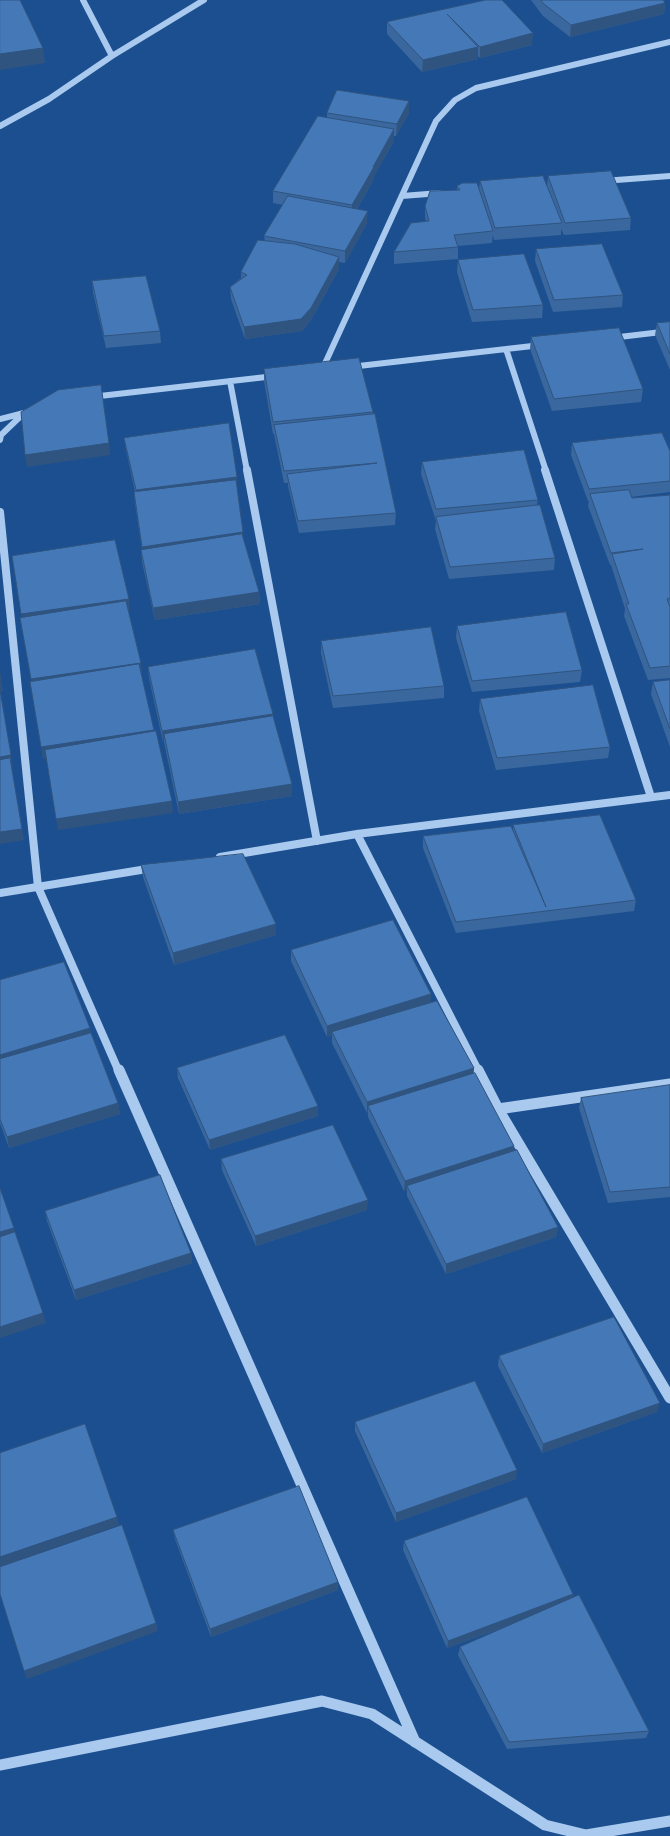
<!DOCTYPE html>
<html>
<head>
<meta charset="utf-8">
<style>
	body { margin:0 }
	canvas { display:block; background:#1b4f8f }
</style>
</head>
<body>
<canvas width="670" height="1836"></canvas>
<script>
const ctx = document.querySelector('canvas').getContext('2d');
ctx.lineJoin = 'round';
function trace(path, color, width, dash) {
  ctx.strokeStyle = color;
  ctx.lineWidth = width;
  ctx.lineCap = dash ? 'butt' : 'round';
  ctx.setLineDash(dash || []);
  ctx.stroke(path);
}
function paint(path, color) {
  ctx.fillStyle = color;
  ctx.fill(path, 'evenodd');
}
trace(new Path2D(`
	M83 0 112 56
	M0 126 49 99 112 56 204 0
	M603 181 670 176
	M402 196 440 193
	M611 338 670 331
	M506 349 546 471
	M350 367 541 345
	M322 370 436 121 455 100 476 88 670 42
	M230 381 247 471
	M91 397 275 376
	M0 419 24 413
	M0 440 1 435 24 413 30 411`), '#a9c9ee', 6);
trace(new Path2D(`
	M247 470 317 841
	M545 470 651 797
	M0 512 38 887 119 1072
	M357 834 479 1072
	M220 857 357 834 670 795
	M0 893 153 868`), '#a9c9ee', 8);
trace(new Path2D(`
	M119 1070 415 1742
	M478 1070 498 1109 670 1398
	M498 1109 670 1084
	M0 1765 322 1701 372 1714 545 1825 586 1835 670 1821`), '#a9c9ee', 11);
paint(new Path2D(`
	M486 0 532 45 480 58 478 56V59L422 72 387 34V22Z
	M531 0H663L665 3 664 14 570 37 543 16Z
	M409 101V113L396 136H394V141L374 176V179L357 209 367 223 345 263 339 262V269L311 320 302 331 245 339 231 299 230 287 241 278V272L265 241 264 236 283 205 273 203V191L327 118V113Z
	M548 176 631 218 630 230 564 235 561 229V235L494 240 493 235 492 243 458 246V259L394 264V252L426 221 425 218V206L457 190V186L479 189 480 181 547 186Z
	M536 249 623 295 622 307 553 312 535 261Z
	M458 260 543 305 542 318 472 322 457 272Z
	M92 281 160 331 161 343 106 348 93 293Z
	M670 322V370L655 335 657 323Z
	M531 337 643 389 641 402 552 411 530 349Z
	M264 369 373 412 396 513 395 525 299 533 288 486V483H284L274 434H273L264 381Z
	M124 438 237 485 243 537 259 592 260 604 155 620 142 562 141 550 142 549 135 504 134 492H135L126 450Z
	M572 443 670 451V492L631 497 632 498 670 495V678L648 680 624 616 625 609 611 565H610L588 506 589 501H588L571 455Z
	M422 462 538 500 537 505 555 558 554 570 449 579 435 529 436 521 421 474Z
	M457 626 582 670 580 682 472 692 456 638Z
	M321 641 444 686V698L333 708 321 653Z
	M148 667 273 714V717L292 784V796L179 814 164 742H163L149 678Z
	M670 680V747L651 694 653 682Z
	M480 699 610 747 608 758 496 770 479 711Z
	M513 825 636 900 634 911 456 933 423 848V836L513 831Z
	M141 865 276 935 174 965 143 877Z
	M291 950 431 994 430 1003 474 1068 473 1074 514 1146 513 1152 558 1227 556 1237 446 1274 407 1196V1190L404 1191 368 1117V1112L367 1113 332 1043V1035L327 1037 291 961Z
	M0 980 91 1034 118 1103 120 1114 9 1148 0 1123Z
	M177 1068 318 1116 210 1150 178 1078Z
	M670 1085V1197L608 1203 579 1108 581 1098Z
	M221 1159 367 1210 256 1246 222 1170Z
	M45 1211 191 1253 192 1263 76 1300 47 1221Z
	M499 1356 657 1412 542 1453 498 1366Z
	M355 1422 516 1479 396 1522 355 1431Z
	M173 1530 338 1582V1590L211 1637 175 1539Z
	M404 1541 573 1594 572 1598 649 1731 646 1738 507 1749 458 1655 460 1647 518 1622 447 1648 403 1550Z`), '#3a679d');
paint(new Path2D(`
	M665 3 664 14 570 37 571 25Z
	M533 33 532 45 480 58V47Z
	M478 47V59L422 72 423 60Z
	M43 48 45 63 0 70V54Z
	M409 101V113L396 136 397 124Z
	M394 129V141L374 176V179L352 217V205Z
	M368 211 367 223 345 263V251Z
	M339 257V269L311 320 302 331 245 339 244 327Z
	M109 443 110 455 27 467 25 455Z
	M237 477V489L138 503 136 490Z
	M243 532 244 544 143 559 142 547Z
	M259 592 260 604 155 620 153 608Z
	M129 599 130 611 23 626 21 614Z
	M141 663 142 675 32 691 31 679Z
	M0 671 3 691 0 692 13 767H11L24 840 0 844Z
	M273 714 274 726 164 734V742H163L162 731Z
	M154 730 155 742 43 759 41 747Z
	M292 784V796L179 814 178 802Z
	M172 801 173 813 58 830 56 819Z
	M276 924V935L174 965 173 953Z
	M431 994 430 1005 332 1032V1035L327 1037V1026Z
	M90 1028 92 1039 0 1067V1055Z
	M474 1068 473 1079 368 1106V1112L367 1113V1102Z
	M118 1103 120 1114 9 1148 7 1137Z
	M318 1106V1116L210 1150 209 1140Z
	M514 1146 512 1156 407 1186V1190L404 1191 405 1181Z
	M368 1200 367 1210 256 1246 255 1236Z
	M558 1227 556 1237 446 1274V1264Z
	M14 1228 16 1238 0 1243V1232Z
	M191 1253 192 1263 76 1300 74 1290Z
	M43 1313 46 1323 0 1338V1327Z
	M660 1403 657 1412 542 1453 543 1444Z
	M517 1470 516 1479 396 1522V1513Z
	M117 1517 119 1525 0 1567V1557Z
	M338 1582V1590L211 1637 210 1629Z
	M573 1594 571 1602 447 1648 448 1641Z
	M156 1623 158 1631 27 1679 24 1671Z`), '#305480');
const building = new Path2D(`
	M0 0H20L43 48 0 54Z
	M486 0H502L533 33 480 47 447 14 478 47 423 60 387 22Z
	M541 0H663L665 3 571 25 544 4Z
	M337 90 409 101 397 124 327 113Z
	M318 116 394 129 373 167H374L352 205 273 191Z
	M611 171 631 218 565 223 548 176Z
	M543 176 562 223 495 228 480 181Z
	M463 183H477L493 231 454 235 458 247 394 252 411 223 429 221 425 206 430 191 460 190 457 186Z
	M288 196 368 211 345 251 264 236Z
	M258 240 295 244 339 257 311 308 301 319 244 327 230 287 247 275 241 272Z
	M602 244 623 295 554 300 536 249Z
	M524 254 543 305 473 310 458 260Z
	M146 276 160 331 104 336 92 281Z
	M670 322V354L657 323Z
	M619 328 643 389 554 399 531 337Z
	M359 358 373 412 273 422 264 369Z
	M101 385 109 443 25 455 21 412 58 390Z
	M375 414 396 513 298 521 287 474 377 463 284 471 274 425Z
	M229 423 237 477 136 490 124 438Z
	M662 433 670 451V481L589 489 572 443Z
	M524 450 538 500 436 509 422 462Z
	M236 480 243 532 142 547 134 492Z
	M629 490 632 498 670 495V598L667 599 670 607V666L650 668 626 604H629L612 554 643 549 611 553 590 494Z
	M540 505 555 558 450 567 436 517Z
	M242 534 259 592 153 608 141 550Z
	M115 540 129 599 21 614 12 556Z
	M126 601 141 663 31 679 20 618Z
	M566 612 582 670 472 681 457 626Z
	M431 627 444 686 333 696 321 641Z
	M255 649 273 714 162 731 148 667Z
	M139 664 154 730 41 747 30 682Z
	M670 680V729L653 682Z
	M593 685 610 747 497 758 480 699Z
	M0 690 11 755 0 757Z
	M273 716 292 784 178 802 164 734Z
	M156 731 172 801 56 819 45 750Z
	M10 758 22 829 0 832V760Z
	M600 815 636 900 456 922 423 836 511 826 546 907 513 825Z
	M243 854 276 924 173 953 141 865Z
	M393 920 431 994 327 1026 291 950Z
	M64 962 90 1028 0 1055V980Z
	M437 1001 474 1068 367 1102 332 1032Z
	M91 1033 118 1103 7 1137 0 1119V1059Z
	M285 1035 318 1106 209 1140 177 1068Z
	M475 1073 514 1146 405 1181 368 1106Z
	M670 1085V1187L610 1192 581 1098Z
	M333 1125 368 1200 255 1236 221 1159Z
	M517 1150 558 1227 446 1264 407 1186Z
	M160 1175 191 1253 74 1290 45 1211Z
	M0 1188 14 1228 0 1232Z
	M15 1232 43 1313 0 1327V1237Z
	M614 1317 660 1403 543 1444 499 1356Z
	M475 1381 517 1470 396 1513 355 1422Z
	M85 1424 117 1517 0 1557V1453Z
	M299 1486 338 1582 210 1629 173 1530Z
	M527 1497 573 1594 448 1641 404 1541Z
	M122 1525 156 1623 24 1671 0 1594V1567Z
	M579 1595 649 1731 509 1742 460 1647Z`);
paint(building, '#4478b7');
trace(building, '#305480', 1);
</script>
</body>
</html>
